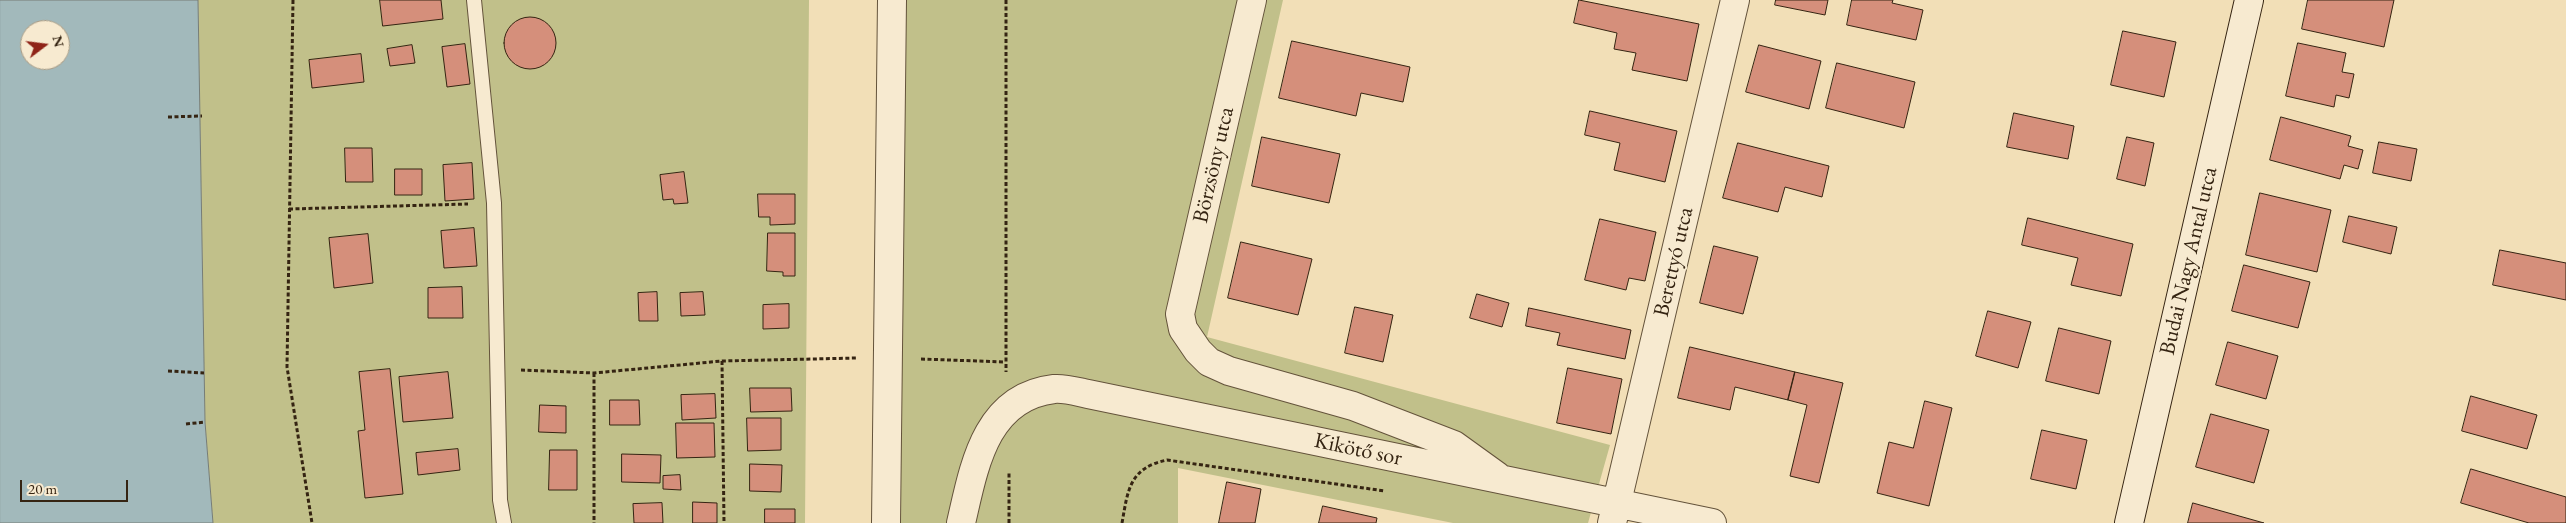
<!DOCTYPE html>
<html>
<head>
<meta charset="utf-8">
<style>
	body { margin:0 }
	#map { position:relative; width:2566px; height:523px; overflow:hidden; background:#f2dfb7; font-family:"EB Garamond",serif }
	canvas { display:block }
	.north { position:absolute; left:20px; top:20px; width:50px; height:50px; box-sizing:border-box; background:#f7ead0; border:1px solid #a99b84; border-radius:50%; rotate:75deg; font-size:14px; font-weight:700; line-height:20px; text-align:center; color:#352412 }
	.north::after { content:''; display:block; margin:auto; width:18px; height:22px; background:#8f2418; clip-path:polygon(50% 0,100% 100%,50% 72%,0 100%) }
	.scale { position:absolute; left:20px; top:480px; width:108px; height:22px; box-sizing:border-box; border:2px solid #352412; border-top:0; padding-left:6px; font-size:15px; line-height:18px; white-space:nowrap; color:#352412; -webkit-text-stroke:4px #f7ead0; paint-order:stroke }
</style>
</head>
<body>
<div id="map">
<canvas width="2566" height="523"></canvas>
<div class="north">N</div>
<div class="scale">20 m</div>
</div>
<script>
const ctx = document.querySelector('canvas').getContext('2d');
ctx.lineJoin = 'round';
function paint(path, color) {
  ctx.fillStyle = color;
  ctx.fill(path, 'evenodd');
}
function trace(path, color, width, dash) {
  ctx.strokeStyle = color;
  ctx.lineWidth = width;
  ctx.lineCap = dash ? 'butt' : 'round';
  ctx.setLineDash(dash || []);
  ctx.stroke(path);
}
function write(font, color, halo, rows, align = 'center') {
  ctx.font = font + ' "EB Garamond",serif';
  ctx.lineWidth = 4;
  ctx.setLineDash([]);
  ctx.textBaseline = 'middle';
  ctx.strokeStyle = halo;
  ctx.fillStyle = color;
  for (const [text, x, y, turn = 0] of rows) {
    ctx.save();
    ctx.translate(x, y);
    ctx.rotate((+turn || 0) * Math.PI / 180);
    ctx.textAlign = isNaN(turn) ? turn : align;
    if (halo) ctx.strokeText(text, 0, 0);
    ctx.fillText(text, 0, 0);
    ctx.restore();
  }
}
paint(new Path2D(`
	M198 0H809L805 523H213L205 422Z
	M887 0H1283L1207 337 1610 445 1588 523H1453L1178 468V523H894Z`), '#c1c08a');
const water = new Path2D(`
	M0 0H198L205 422 213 523H0ZM30 30H60V60H30Z`);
paint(water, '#a2b9bb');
trace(water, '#767d77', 1);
const building = new Path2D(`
	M380 0H441L443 19 383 26Z
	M1579 0 1699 24 1687 81 1632 70 1636 53 1614 49 1617 33 1574 23Z
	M1776 0H1828L1825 15 1775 5Z
	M1852 0H1893L1892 3 1923 10 1916 40 1847 25Z
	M2308 0H2394L2384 47 2302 29Z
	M504 43a26 26 0 1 1 52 0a26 26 0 1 1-52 0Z
	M2123 31 2176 42 2164 97 2111 85Z
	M1292 41 1410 67 1403 102 1361 93 1356 116 1279 98Z
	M2298 43 2346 53 2342 72 2354 74 2349 98 2336 95 2334 107 2286 96Z
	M465 44 470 84 447 87 442 47Z
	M412 45 415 63 390 66 387 49Z
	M1759 45 1821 61 1809 109 1746 92Z
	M361 54 364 82 312 88 309 60Z
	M1837 63 1915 82 1904 128 1826 108Z
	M1590 111 1677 131 1665 182 1614 170 1620 143 1585 135Z
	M2014 113 2074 126 2068 159 2007 147Z
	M2281 117 2351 136 2348 146 2363 150 2358 169 2344 165 2340 179 2270 160Z
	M1262 137 1340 154 1329 203 1252 186Z
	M2127 137 2154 143 2145 186 2117 179Z
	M2379 142 2417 149 2411 181 2373 173Z
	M1738 143 1829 166 1822 197 1785 187 1778 212 1723 198Z
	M345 148H372L373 182H346Z
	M472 163 474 199 445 201 443 165Z
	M395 169H422V195H395Z
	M684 172 688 203 674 204 673 199 663 200 660 175Z
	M2260 193 2331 210 2317 272 2246 255Z
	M758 194H795V224L770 225V217H759Z
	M2349 216 2397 227 2391 254 2343 242Z
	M2028 218 2133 244 2121 296 2071 285 2078 258 2022 245Z
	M1600 219 1656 232 1645 281 1629 278 1626 290 1585 280Z
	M474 228 477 266 444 268 441 231Z
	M768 233H795V276H783V272L767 271Z
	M368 234 373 283 334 288 329 238Z
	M1241 242 1312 259 1298 315 1228 298Z
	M1714 246 1758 257 1743 314 1700 303Z
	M2500 250 2566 263V300L2493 285Z
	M2244 265 2310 282 2298 328 2232 311Z
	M462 287 463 318H428V288Z
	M657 292 658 321H639L638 293Z
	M703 292 705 315 681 316 680 293Z
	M1477 294 1509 303 1502 327 1470 318Z
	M789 304V328L763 329V305Z
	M1355 307 1393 315 1383 362 1345 353Z
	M1529 308 1631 330 1625 359 1557 345 1560 333 1526 326Z
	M1988 311 2031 322 2018 368 1976 356Z
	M2059 328 2111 341 2099 394 2046 381Z
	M2228 342 2278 356 2266 399 2216 385Z
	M1690 347 1795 372 1788 400 1735 387 1730 410 1678 398Z
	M1568 368 1622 379 1611 434 1557 423Z
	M390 369 403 494 365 498 358 431 365 430 359 372Z
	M448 372 453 418 403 422 399 377Z
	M1795 372 1843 383 1819 483 1790 476 1807 405 1788 400Z
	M750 388H791L792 411 751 412Z
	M715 394 716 418 682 420 681 395Z
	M2471 396 2537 415 2527 449 2462 431Z
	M610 400H639L640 425H610Z
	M1925 401 1952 408 1929 506 1877 493 1889 442 1913 448Z
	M540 405 566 406V433L539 432Z
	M2211 414 2269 430 2254 483 2196 467Z
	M747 418H781V450L748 451Z
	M676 423H714L715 457 677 458Z
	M2042 430 2087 440 2076 489 2031 479Z
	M458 449 460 470 418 475 416 453Z
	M550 450H577V490H549Z
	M622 454 661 455 660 483 622 482Z
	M750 464 782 465 781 492 750 491Z
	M2471 469 2566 497V523H2529L2461 503Z
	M680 475 681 490 663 489V476Z
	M1227 482 1261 489 1255 523H1219Z
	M693 502 717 503V523H693Z
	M662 503 663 523H634L633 504Z
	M2193 503 2264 523H2188Z
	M1323 506 1377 518 1376 523H1319Z
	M765 509H795V523H765Z`);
paint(building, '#d58f7b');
trace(building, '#352412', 1);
const service = new Path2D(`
	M474 0 494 203 500 500 504 523`);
const minor = new Path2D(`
	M1252 0 1180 314 1183 329 1198 351 1209 362 1229 371 1353 406 1454 445 1497 476
	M886 523 892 0
	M961 523C974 467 985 397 1054 389 1065 388 1078 392 1088 394L1712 523
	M1612 523 1735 0`);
const secondary = new Path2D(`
	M2129 523 2249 0`);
trace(service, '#64533b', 16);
trace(minor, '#64533b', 30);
trace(secondary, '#352412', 30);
trace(new Path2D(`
	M293 0 287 367 312 523
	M1006 0V372
	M168 117 202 116
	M289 209 468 204
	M921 359 1005 362
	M722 361 724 523
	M521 370 594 373 722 361 857 358
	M168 371 204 373
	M594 373V523
	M186 424 205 422
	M1009 523V473
	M1122 523C1128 490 1129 468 1167 460L1385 491`), '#352412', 3, [4, 2.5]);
trace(service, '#f7ead0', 14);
trace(minor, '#f7ead0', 28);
trace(secondary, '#f7ead0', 28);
write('22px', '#352412', '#f7ead0', [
	["Börzsöny utca",1214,165,-77],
	["Budai Nagy Antal utca",2189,261,-77],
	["Berettyó utca",1674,262,-77],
	["Kikötő sor",1358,450,12]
]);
</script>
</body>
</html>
